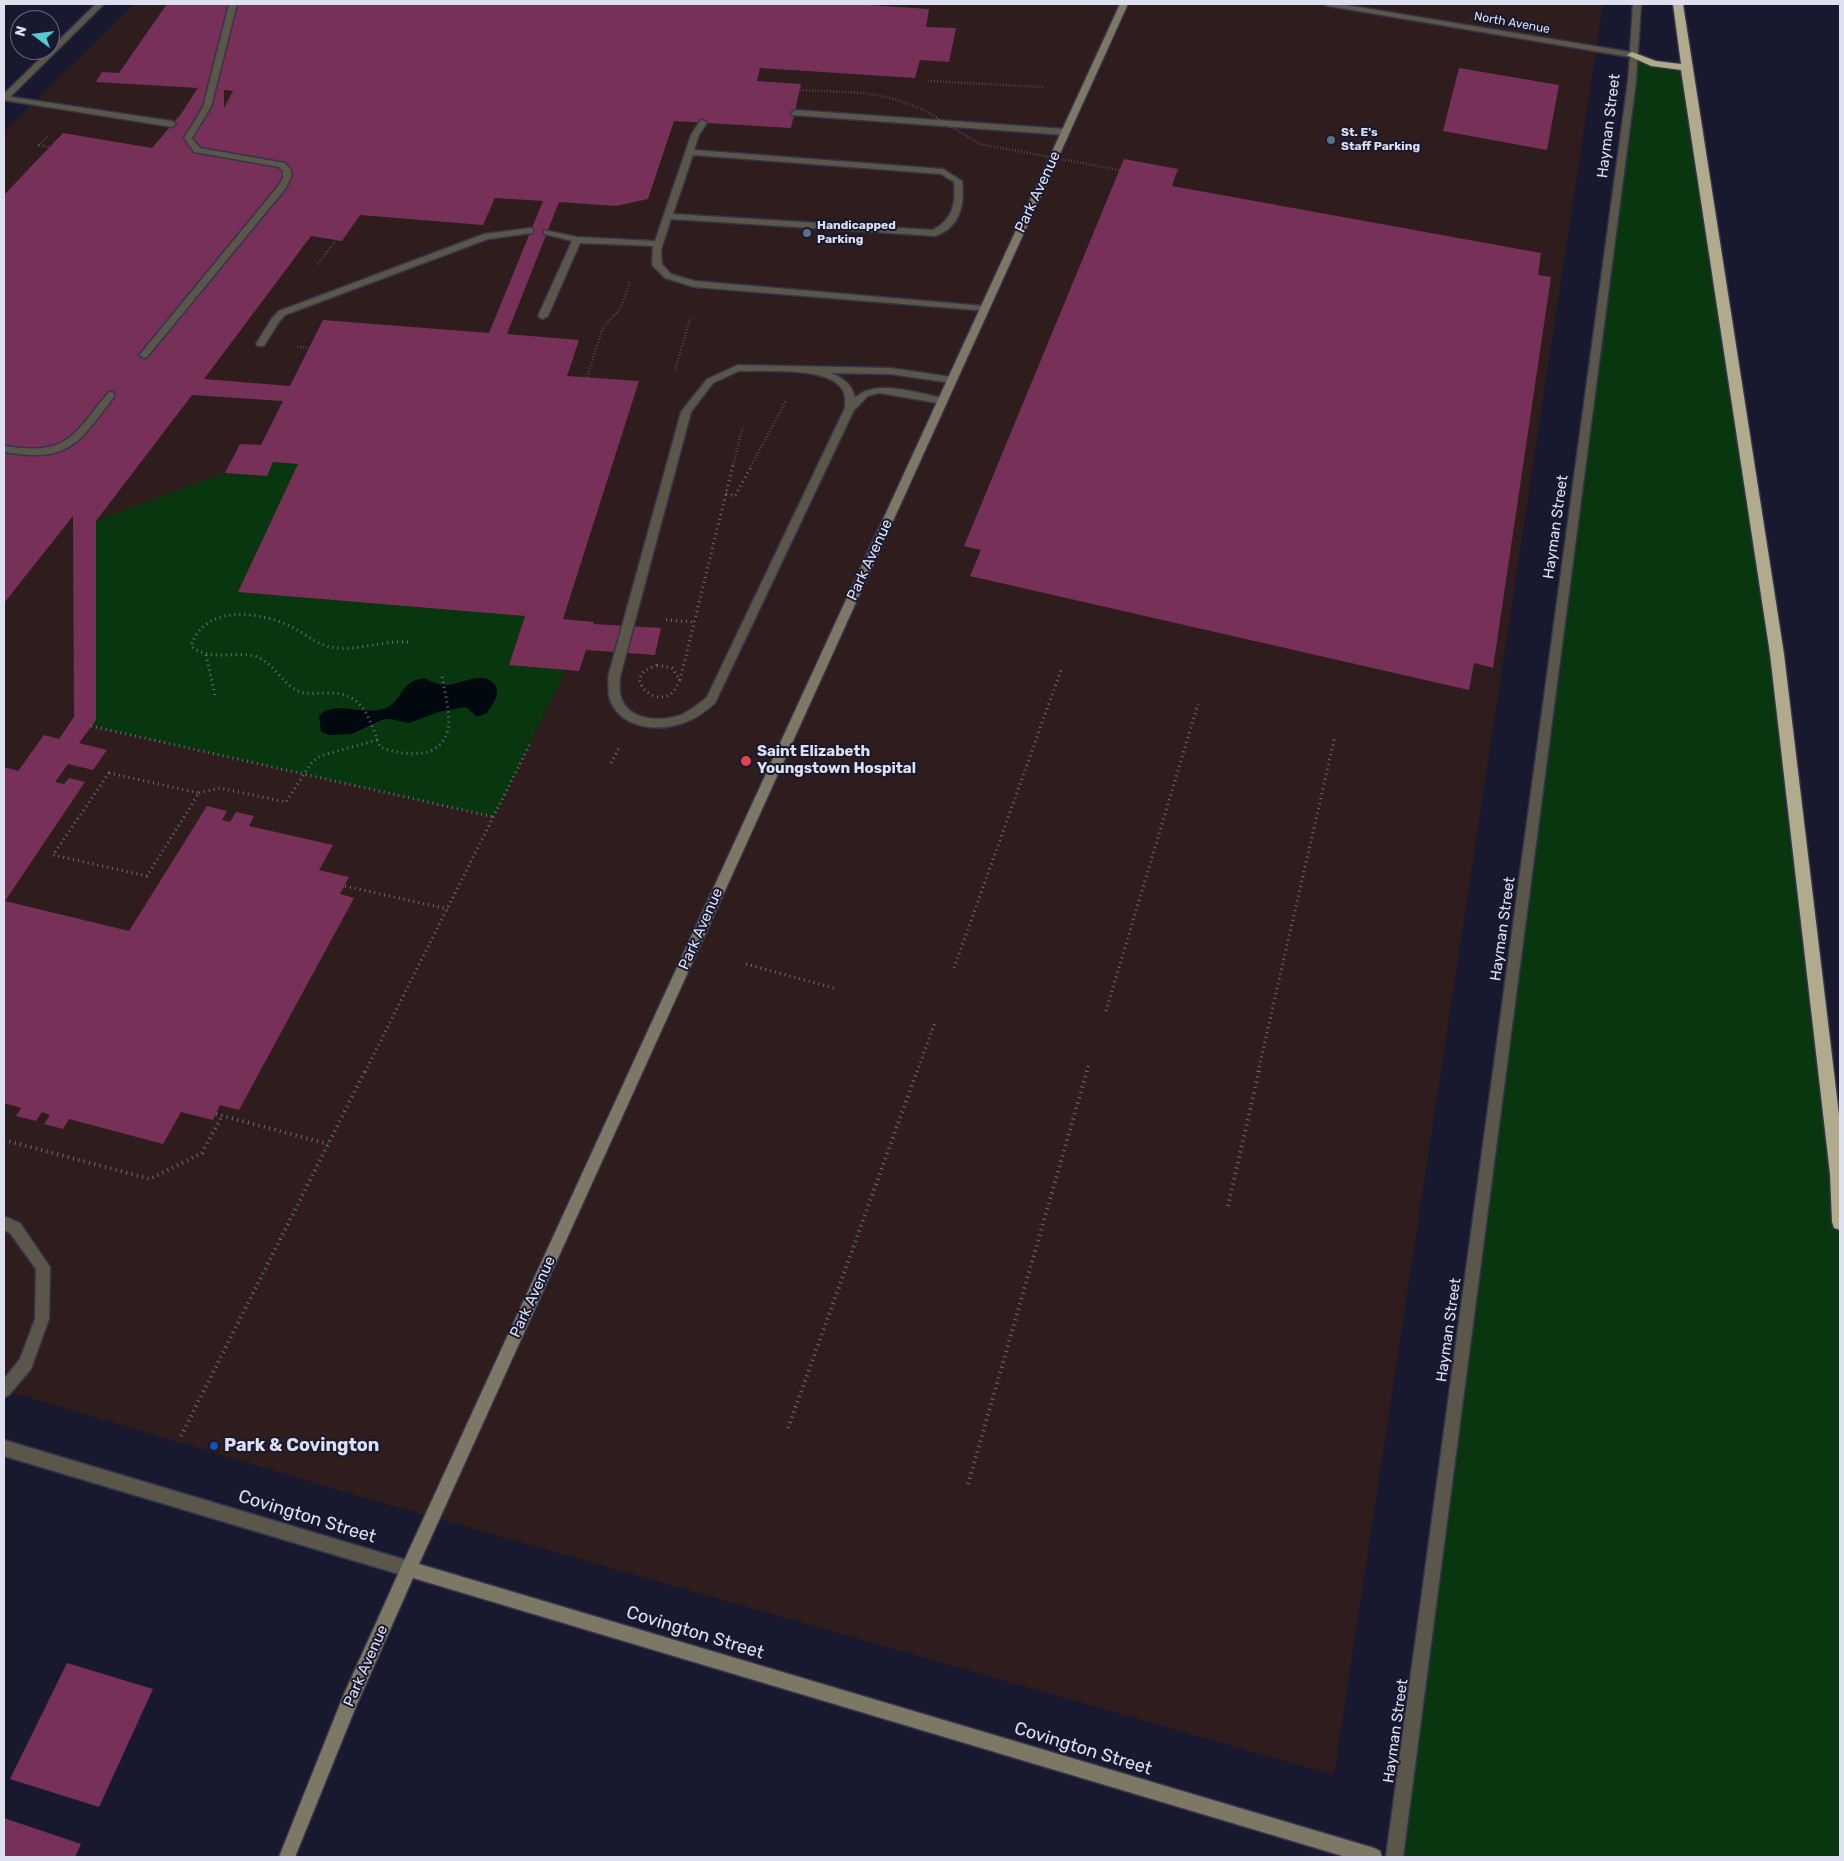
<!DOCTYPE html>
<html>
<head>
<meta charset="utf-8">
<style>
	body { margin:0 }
	#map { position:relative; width:1844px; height:1861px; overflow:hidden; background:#18182f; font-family:Rubik,sans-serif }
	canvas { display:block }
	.frame { position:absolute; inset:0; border:5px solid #dee0f0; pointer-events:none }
	.north { position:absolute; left:10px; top:10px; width:50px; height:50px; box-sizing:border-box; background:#18182f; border:1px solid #67687c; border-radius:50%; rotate:285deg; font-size:14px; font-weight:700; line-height:20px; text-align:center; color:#dee0f0 }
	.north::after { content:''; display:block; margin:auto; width:18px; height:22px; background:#51ccd4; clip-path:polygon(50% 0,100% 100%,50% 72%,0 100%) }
</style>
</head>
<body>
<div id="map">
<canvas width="1844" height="1861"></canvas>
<div class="frame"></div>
<div class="north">N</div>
</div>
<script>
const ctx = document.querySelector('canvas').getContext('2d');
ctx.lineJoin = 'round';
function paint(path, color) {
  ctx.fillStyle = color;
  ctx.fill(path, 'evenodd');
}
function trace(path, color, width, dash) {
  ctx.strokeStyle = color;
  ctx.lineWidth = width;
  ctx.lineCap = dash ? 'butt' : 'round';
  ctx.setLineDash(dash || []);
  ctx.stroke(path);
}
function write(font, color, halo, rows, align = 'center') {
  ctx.font = font + ' Rubik,sans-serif';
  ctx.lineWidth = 4;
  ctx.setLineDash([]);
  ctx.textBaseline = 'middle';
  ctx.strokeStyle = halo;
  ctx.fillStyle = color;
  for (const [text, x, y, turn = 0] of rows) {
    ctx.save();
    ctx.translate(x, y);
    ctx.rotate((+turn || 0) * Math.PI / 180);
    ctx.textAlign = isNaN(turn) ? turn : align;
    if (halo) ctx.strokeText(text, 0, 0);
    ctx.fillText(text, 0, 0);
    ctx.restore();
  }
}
paint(new Path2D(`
	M134 4H1603L1334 1775 359 1496 4 1390V132Z`), '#2f1c1c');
paint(new Path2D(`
	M1632 55 1654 64 1686 68 1777 654 1838 1173 1840 1222V1857H1395L1632 81Z
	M273 462 298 464 238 592 525 616 509 665 566 670 494 817 91 726 96 720V521L225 473 267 476Z`), '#08360f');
paint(new Path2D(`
	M424 678C432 682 439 685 447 685 462 684 484 670 495 685 501 695 492 705 487 713L477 717 466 707 438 712 409 723 390 719 381 720 352 734 329 735 321 732 319 715C338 699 366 718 388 707 404 698 399 682 424 678Z`), '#01090e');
paint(new Path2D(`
	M167 4H855L929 9 926 27 956 28 949 62 920 60 915 78 760 68 757 81 801 84 791 128 674 121 648 199 616 206 559 202 507 334 579 340 567 376 639 381 563 619 594 622 593 624 661 628 655 655 586 650 579 671 509 665 525 616 238 592 298 464 273 462 267 476 225 473 240 444 261 445 283 401 192 395 96 521V720L79 743 107 750 93 770 68 764 55 782 64 784 69 778 85 782 5 901 129 931 207 806 227 811 222 820 230 822 236 812 254 816 249 826 333 845 319 870 349 877 340 894 354 898 239 1110 220 1105 213 1120 181 1112 163 1144 69 1119 63 1129 44 1124 50 1115 42 1112 36 1121 16 1116 21 1108 4 1103V767L18 771 44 735 59 739 74 717 73 516 4 603V195L63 133 152 148 181 114 198 88 96 82 102 72 119 73ZM224 90 233 91 224 108ZM495 198 543 201 489 333 323 320 290 386 204 379 311 236 342 241 360 215 483 225Z
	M1459 68 1559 85 1547 150 1443 131Z
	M1124 159 1178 169 1172 186 1541 253 1538 275 1551 277 1493 668 1474 663 1469 690 970 576 981 550 964 546Z
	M67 1663 153 1689 99 1807 10 1779Z
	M4 1818 81 1844 75 1857H4Z`), '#773159');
const lane = new Path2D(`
	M229 4H237L211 107 192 138 200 148 285 163 291 170V177L286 188 147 357 144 358 139 355 141 353 279 185 283 177V171L279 167 194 152 184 138 203 107Z
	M4 96 172 121 176 124 172 127 4 100Z
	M795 110 1065 129 1069 132 1065 135 792 115 791 113Z
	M703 120 707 123 699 135 694 150 943 169 962 181C965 204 960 228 935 236L671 219 661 250 662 264 671 274 695 281 985 306 988 307V311L694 287 665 278 652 265 653 246 580 243 548 316 543 319 540 318 538 316 572 241 544 234V230L577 237 655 241 691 135 700 121ZM693 155 941 174 954 182C956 203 953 219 933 230L673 214Z
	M530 228 533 229V233L488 239 285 315 279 322 264 346H258L256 344 272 318 279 311 484 234Z
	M738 365 890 368 952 377 957 380 952 383 890 374 831 373C843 378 852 384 855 398 874 378 918 393 943 398L948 401 943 404 879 393 868 396 854 410 715 703C706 711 697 718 686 722 658 733 619 729 609 697 608 691 609 683 608 677L681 412 707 379ZM739 371C765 372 827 366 842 389 846 394 845 402 845 408L707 697C699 704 691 710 681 715 661 722 628 721 621 697 619 691 620 683 620 677L691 412 713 383Z
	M111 392 114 393V397C77 445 69 463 4 452V446C68 455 70 439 108 393Z
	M4 1216 20 1223 50 1267 49 1319 31 1369 9 1395 4 1397V1379L20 1359 35 1319 36 1269 10 1233 4 1230Z`);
const street = new Path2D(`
	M96 4H104L7 100H4V94Z
	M1324 4H1340L1630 52 1633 4H1641L1636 81 1403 1857H1386L1628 81 1630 57 1328 6Z
	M4 1440 409 1561 415 1563 417 1569 415 1575 409 1577 4 1456Z`);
const secondary = new Path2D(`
	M1120 4H1128L419 1564 1374 1848 1380 1851 1382 1857H1346L413 1578 357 1704 295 1857H279L344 1694 403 1563Z`);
const highway = new Path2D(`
	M1673 4H1683L1784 654 1840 1123V1230L1834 1228 1832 1222 1830 1174 1770 654 1681 70 1651 66 1627 55 1632 52 1656 61 1681 64Z`);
trace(lane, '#34344a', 3);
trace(street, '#34344a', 3);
trace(secondary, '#34344a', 3);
trace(highway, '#34344a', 3);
trace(new Path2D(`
	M928 81 1043 87
	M47 136 39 145 50 147
	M318 264 336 240
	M297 347 309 348
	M675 370 691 316
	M587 377 603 327 621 308 630 281
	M733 466 743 426
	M751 466 786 401`), '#6b6c80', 2.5, [0.5, 2.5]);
trace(new Path2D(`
	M726 494 735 496 752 465
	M666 620 694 622
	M408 642C382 640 357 652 331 647 316 644 304 633 290 626 257 611 205 604 191 646 211 662 232 651 254 656 273 661 280 681 296 690 305 695 316 693 326 693 365 692 368 717 380 747 403 756 441 761 448 729 451 713 444 691 442 675
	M206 655 215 695
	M657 665 672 668 680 680C678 683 676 688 674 691 662 704 642 694 639 679L644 671Z
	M680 680 733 465
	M91 726 494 817
	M611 763 619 748
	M109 773 199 793 147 876 53 855Z
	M199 793 220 788 286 802 312 762 320 756 377 740
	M345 886 448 909
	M746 964 834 988
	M954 968 1061 670
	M1106 1011 1198 704
	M365 1072 530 744
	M917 1072 935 1022
	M1087 1072 1089 1064
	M1258 1072 1335 736`), '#6b6c80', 3, [1, 4]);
trace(new Path2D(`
	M216 1114 328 1144
	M4 1140 150 1179 202 1153 222 1116
	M1228 1206 1259 1071
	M788 1428 917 1071
	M181 1436 365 1071
	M968 1484 1087 1071`), '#6b6c80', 4, [1, 4.5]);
paint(lane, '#5a564a');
paint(street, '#5a564a');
paint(secondary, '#7d7865');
paint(highway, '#b2aa8c');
trace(new Path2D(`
	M800 90 864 93 895 99 924 110 980 144 1119 170`), '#6b6c80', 2.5, [0.5, 2.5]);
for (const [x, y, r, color] of [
	[1331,140,5,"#5c6f8a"],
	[807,233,5,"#5c6f8a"],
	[746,761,6,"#e0444e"],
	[214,1446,5,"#1a4fb4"]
]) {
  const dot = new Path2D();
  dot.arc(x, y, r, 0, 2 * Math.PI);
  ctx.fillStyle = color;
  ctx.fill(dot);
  trace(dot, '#18182f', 2);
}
write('12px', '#dee0f0', '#18182f', [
	["North Avenue",1512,23,10]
]);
write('bold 12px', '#dee0f0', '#18182f', [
	["St. E's",1341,133],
	["Staff Parking",1341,147],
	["Handicapped",817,226],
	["Parking",817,240]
], 'left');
write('15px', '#dee0f0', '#18182f', [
	["Hayman Street",1609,126,-83],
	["Park Avenue",1038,192,-65],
	["Hayman Street",1556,527,-82],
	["Park Avenue",870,560,-65],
	["Park Avenue",701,929,-66],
	["Hayman Street",1503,929,-82],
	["Park Avenue",533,1297,-65],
	["Hayman Street",1449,1330,-82],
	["Park Avenue",366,1666,-66],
	["Hayman Street",1396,1731,-82]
]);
write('bold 15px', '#dee0f0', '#18182f', [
	["Saint Elizabeth",757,752],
	["Youngstown Hospital",757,769]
], 'left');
write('bold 18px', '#dee0f0', '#18182f', [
	["Park & Covington",224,1446]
], 'left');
write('18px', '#dee0f0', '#18182f', [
	["Covington Street",307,1517,17],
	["Covington Street",695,1633,17],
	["Covington Street",1083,1749,17]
]);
</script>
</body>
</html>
